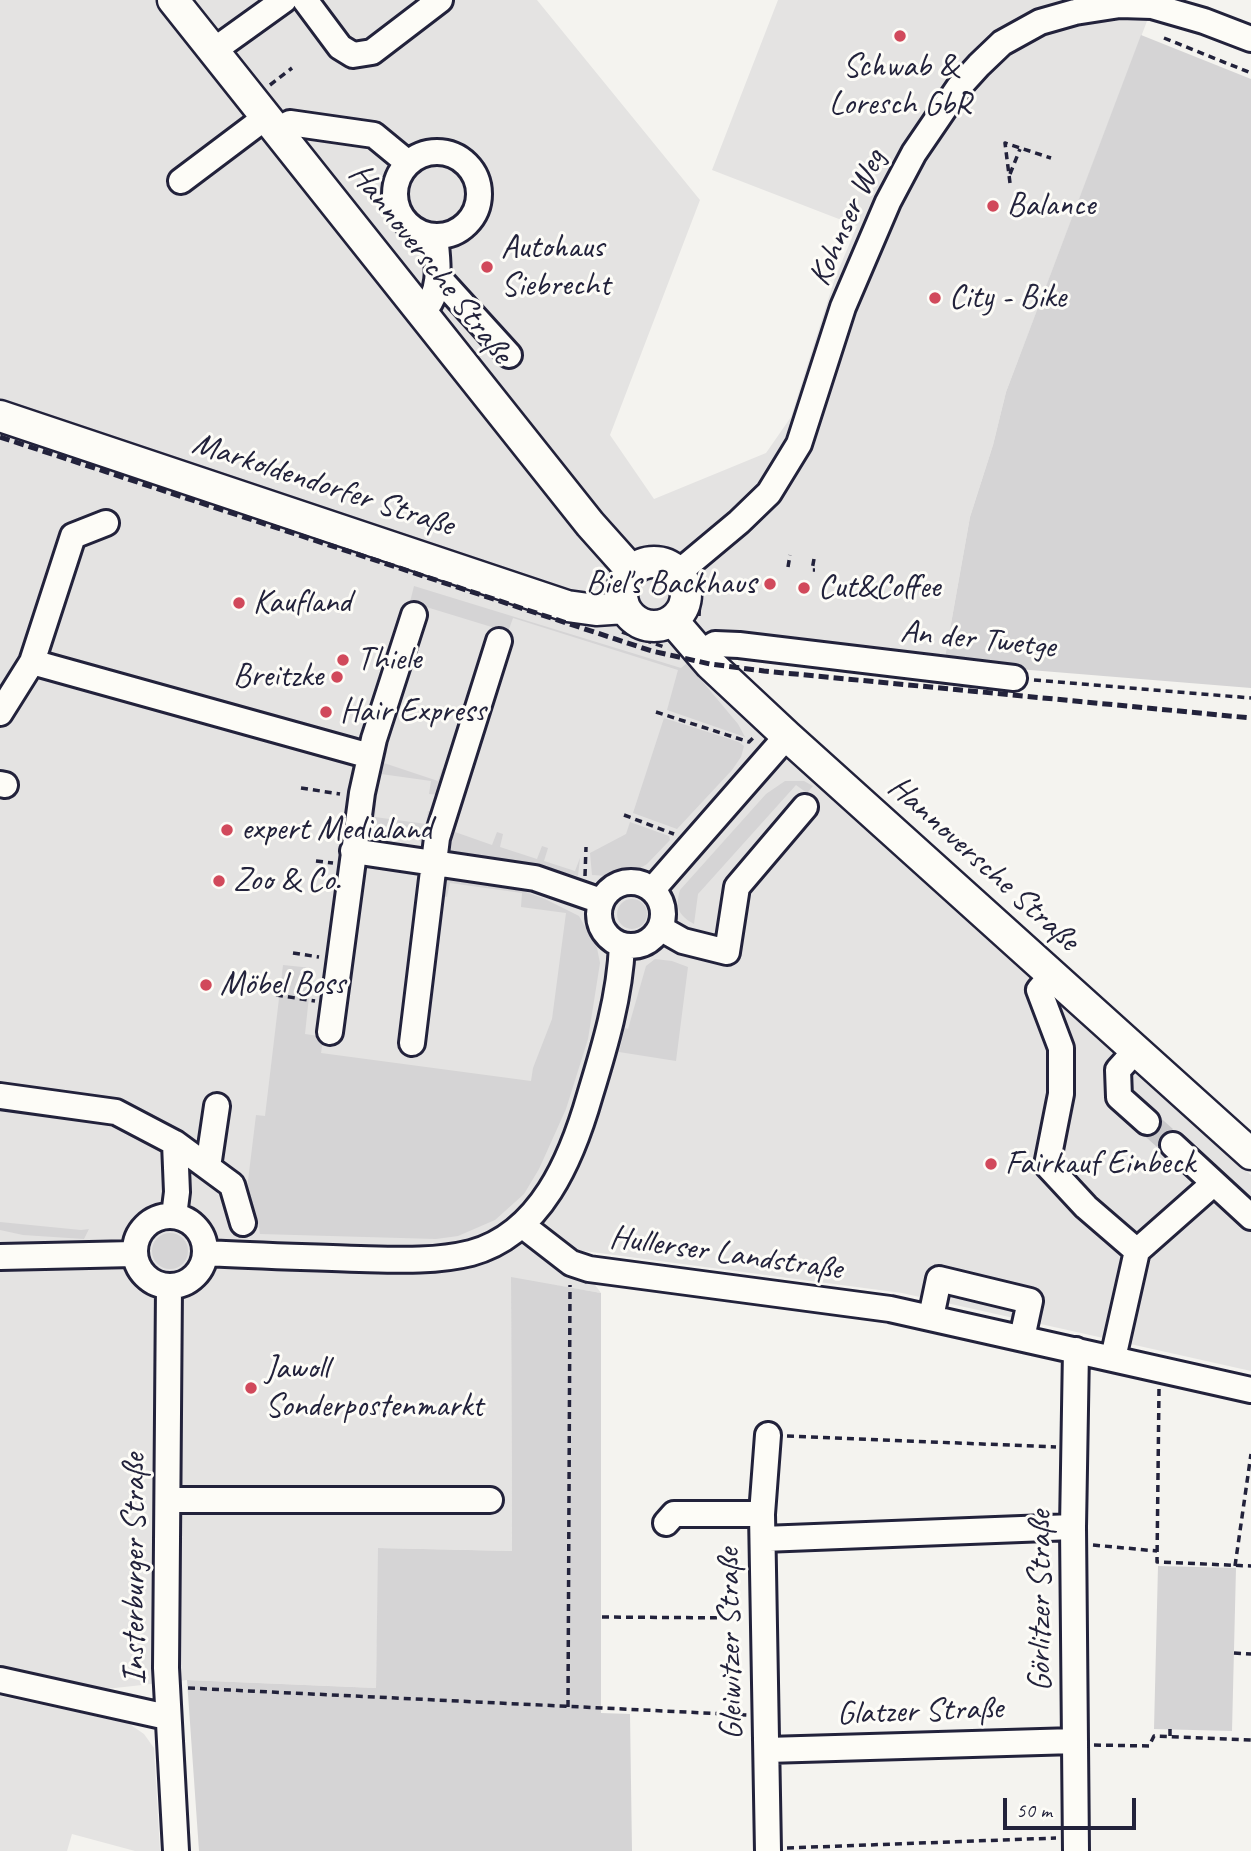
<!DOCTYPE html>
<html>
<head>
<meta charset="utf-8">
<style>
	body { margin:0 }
	#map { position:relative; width:1251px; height:1851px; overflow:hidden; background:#f4f3ef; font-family:Caveat,sans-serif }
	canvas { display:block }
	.scale { position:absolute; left:1003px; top:1798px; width:133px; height:32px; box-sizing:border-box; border:4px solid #22223b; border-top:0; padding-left:9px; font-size:21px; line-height:24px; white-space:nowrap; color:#22223b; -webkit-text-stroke:5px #fdfcf7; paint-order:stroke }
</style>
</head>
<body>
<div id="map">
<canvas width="1251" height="1851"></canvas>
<div class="scale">50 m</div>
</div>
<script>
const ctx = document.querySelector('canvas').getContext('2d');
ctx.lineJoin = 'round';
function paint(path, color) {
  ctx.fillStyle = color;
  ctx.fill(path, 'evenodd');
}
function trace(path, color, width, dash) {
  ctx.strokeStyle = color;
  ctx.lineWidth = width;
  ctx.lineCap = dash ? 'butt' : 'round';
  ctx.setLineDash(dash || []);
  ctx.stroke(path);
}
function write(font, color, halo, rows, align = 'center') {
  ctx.font = font + ' Caveat,sans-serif';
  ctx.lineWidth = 6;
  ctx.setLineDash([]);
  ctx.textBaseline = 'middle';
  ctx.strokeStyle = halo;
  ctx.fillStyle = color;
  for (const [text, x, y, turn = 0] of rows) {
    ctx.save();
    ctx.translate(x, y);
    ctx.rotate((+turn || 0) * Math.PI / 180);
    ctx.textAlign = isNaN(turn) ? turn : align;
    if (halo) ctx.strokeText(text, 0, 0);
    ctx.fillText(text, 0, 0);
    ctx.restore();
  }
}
paint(new Path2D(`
	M0 0H537L700 200 610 435 654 499 766 453 791 417 835 278 857 226 712 170 778 0H1155L1006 392 993 445 970 517 944 663 714 637 690 659 1251 1175V1371L902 1293 569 1249 601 1293 511 1278 512 1551 379 1548 376 1688 187 1680 106 1689 0 1667Z
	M0 1696 128 1723 144 1734 154 1748 160 1851H135L72 1834 67 1851H0Z`), '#e4e3e2');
paint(new Path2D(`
	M1141 35 1251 79V688L944 663 970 517 993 445 1006 392Z
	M414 586 681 668 687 663 738 724 745 737 667 710 678 670 513 618 508 632 410 602Z
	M664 718 739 742 744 746 741 757 732 770 677 829 633 813Z
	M383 750 387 751 384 763 438 781 442 769 446 770 440 795 429 794 431 781 381 774 378 787 373 786Z
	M785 781H804L813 786 807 793 796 785 698 894 694 924C678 915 675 907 680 890L766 794Z
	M372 804H376L375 817 426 824 428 811 433 812 424 849 414 830 382 826 368 842 366 841Z
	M458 820 455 832 492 845 497 832 503 834 500 847 537 859 542 846 548 848 544 861 575 871 580 858 578 876 540 867 451 854 447 849 452 822Z
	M630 822 669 836 670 840 647 864 637 870 627 868 608 876 592 875 590 853 626 834Z
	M443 878 521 890 545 899 579 916 597 948 600 963 588 1039 566 1109 539 1169 524 1194 495 1220 458 1236 436 1239 260 1234 258 1221 247 1189 256 1115 265 1116 283 965 312 968 305 1034 319 1036 323 1040 321 1053 531 1081 533 1068 552 1019 566 913 521 907 522 893 450 883 447 897 441 896Z
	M617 914a15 15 0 1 1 30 0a15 15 0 1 1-30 0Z
	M655 959 672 961 688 967 676 1061 619 1052 625 1028 628 1029 646 966Z
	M0 1222 81 1230 89 1229 84 1239 23 1235 0 1230Z
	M152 1251a18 18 0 1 1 36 0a18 18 0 1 1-36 0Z
	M511 1277 601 1293V1713L630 1714 632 1851H199L187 1680 376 1688 378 1548 512 1551Z
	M1158 1566 1236 1568 1232 1731 1154 1729Z`), '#d5d4d5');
trace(new Path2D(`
	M1147 1122 1173 1145`), '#cac9cb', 24, [24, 12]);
const minor = new Path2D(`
	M305 0 340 47 353 55 372 52 440 0
	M213 51 284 0
	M277 131 290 123 374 135 408 163
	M395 194a42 42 0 1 1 84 0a42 42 0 1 1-84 0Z
	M181 181 266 117
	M439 278 509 355
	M422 313C443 291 438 264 435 236
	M678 573 739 522 769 493 799 444 843 307 888 202 914 153 959 87 979 65 1002 43 1040 22 1075 12 1120 5 1152 6 1204 21 1251 39
	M700 653 715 644 739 645 1014 678
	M32 662 73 536 106 523
	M0 713 32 662 370 756
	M0 784 5 785
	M353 851 535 878 601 901
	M599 914a32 32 0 1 1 64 0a32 32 0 1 1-64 0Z
	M653 889 787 736
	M660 928 683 941 727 952 737 887 805 807
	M1052 975 1039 990 1061 1048V1094L1047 1165 1086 1207 1137 1251 1113 1358
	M330 1032 362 793 374 739 414 615
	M412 1043 437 838 499 641
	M1136 1050 1118 1070 1119 1097 1147 1122
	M0 1096 116 1112 175 1143 232 1185 243 1223
	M1173 1145 1251 1217
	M208 1167 217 1106
	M135 1251a35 35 0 1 1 70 0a35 35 0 1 1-70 0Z
	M174 1216 177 1192 175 1143
	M522 1225 571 1263 589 1269 890 1309 1251 1390
	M1137 1251 1214 1183
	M206 1253C257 1256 308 1257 360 1259 396 1260 435 1262 471 1253 541 1234 572 1158 590 1095 605 1046 620 996 622 945
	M0 1257 134 1254
	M169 1287 166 1668 176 1851
	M931 1317 939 1279 1030 1301 1022 1338
	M168 1500H490
	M666 1523 674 1514H762
	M763 1539 1073 1527
	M0 1680 167 1717
	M767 1750 1075 1741
	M768 1851 762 1514 768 1435
	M1076 1851 1073 1527 1076 1350`);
const major = new Path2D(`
	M173 0 590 524 632 571
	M0 416 567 606 596 610 625 608
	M622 594a32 32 0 1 1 64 0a32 32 0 1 1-64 0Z
	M673 621 710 664 787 736 1251 1154`);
trace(minor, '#22223b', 30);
trace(major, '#22223b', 35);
trace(new Path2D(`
	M1164 38 1251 73
	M270 85 292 68
	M1010 174 1020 149
	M1010 183 1005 143 1051 158
	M646 553 667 555
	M814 559 812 570H815
	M788 567 790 555
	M699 616 701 582
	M622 632 664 647
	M1034 680 1251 698
	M656 712 749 742 755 736
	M301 788 340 794
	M624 815 674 834
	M316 861 333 863
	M585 876 586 847
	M293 953 319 957
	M276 995 315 1001
	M1159 1389 1157 1562 1251 1566
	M787 1436 1056 1447
	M1093 1545 1157 1551
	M1235 1566 1251 1454
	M602 1617 743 1618
	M1234 1653 1251 1654
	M188 1688 747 1715
	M568 1707 570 1285
	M1170 1736V1729
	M1094 1745 1149 1746 1154 1736 1251 1740
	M787 1848 1056 1838`), '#22223b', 3.5, [7, 5]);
trace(minor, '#fdfcf7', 24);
trace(major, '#fdfcf7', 30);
trace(new Path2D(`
	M0 437 652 651 710 664 764 671 1251 718`), '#22223b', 5, [10, 5]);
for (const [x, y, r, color] of [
	[900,36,7,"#d1495b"],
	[993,206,7,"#d1495b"],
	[487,267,7,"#d1495b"],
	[935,298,7,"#d1495b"],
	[770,584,7,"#d1495b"],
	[804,588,7,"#d1495b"],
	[239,603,7,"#d1495b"],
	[343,660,7,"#d1495b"],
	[337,677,7,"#d1495b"],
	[326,712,7,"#d1495b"],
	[227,830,7,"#d1495b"],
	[219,881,7,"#d1495b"],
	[206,985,7,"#d1495b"],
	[991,1164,7,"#d1495b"],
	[251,1388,7,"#d1495b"]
]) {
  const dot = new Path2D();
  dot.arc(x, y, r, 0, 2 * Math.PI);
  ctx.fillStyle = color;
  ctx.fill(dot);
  trace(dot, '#fdfcf7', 2.5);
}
write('33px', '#22223b', '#fdfcf7', [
	["Schwab &",900,67,"center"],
	["Loresch GbR",900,105,"center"],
	["Balance",1007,206],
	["Autohaus",501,248],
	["Siebrecht",501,286],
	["City - Bike",949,298],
	["Biel's Backhaus",756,584,"right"],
	["Cut&Coffee",818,588],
	["Kaufland",253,603],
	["Thiele",357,660],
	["Breitzke",323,677,"right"],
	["Hair Express",340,712],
	["expert Medialand",241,830],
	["Zoo & Co.",233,881],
	["Möbel Boss",220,985],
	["Fairkauf Einbeck",1005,1164],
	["Jawoll",265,1369],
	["Sonderpostenmarkt",265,1407]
], 'left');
write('33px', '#22223b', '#fdfcf7', [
	["Kohnser Weg",848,218,-66],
	["Hannoversche Straße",430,264,52],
	["Markoldendorfer Straße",323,485,18],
	["An der Twetge",978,640,6],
	["Hannoversche Straße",983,864,42],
	["Hullerser Landstraße",726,1254,8],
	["Insterburger Straße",135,1569,-90],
	["Görlitzer Straße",1041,1601,-90],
	["Gleiwitzer Straße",731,1644,-91],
	["Glatzer Straße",920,1712,-2]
]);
</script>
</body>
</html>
